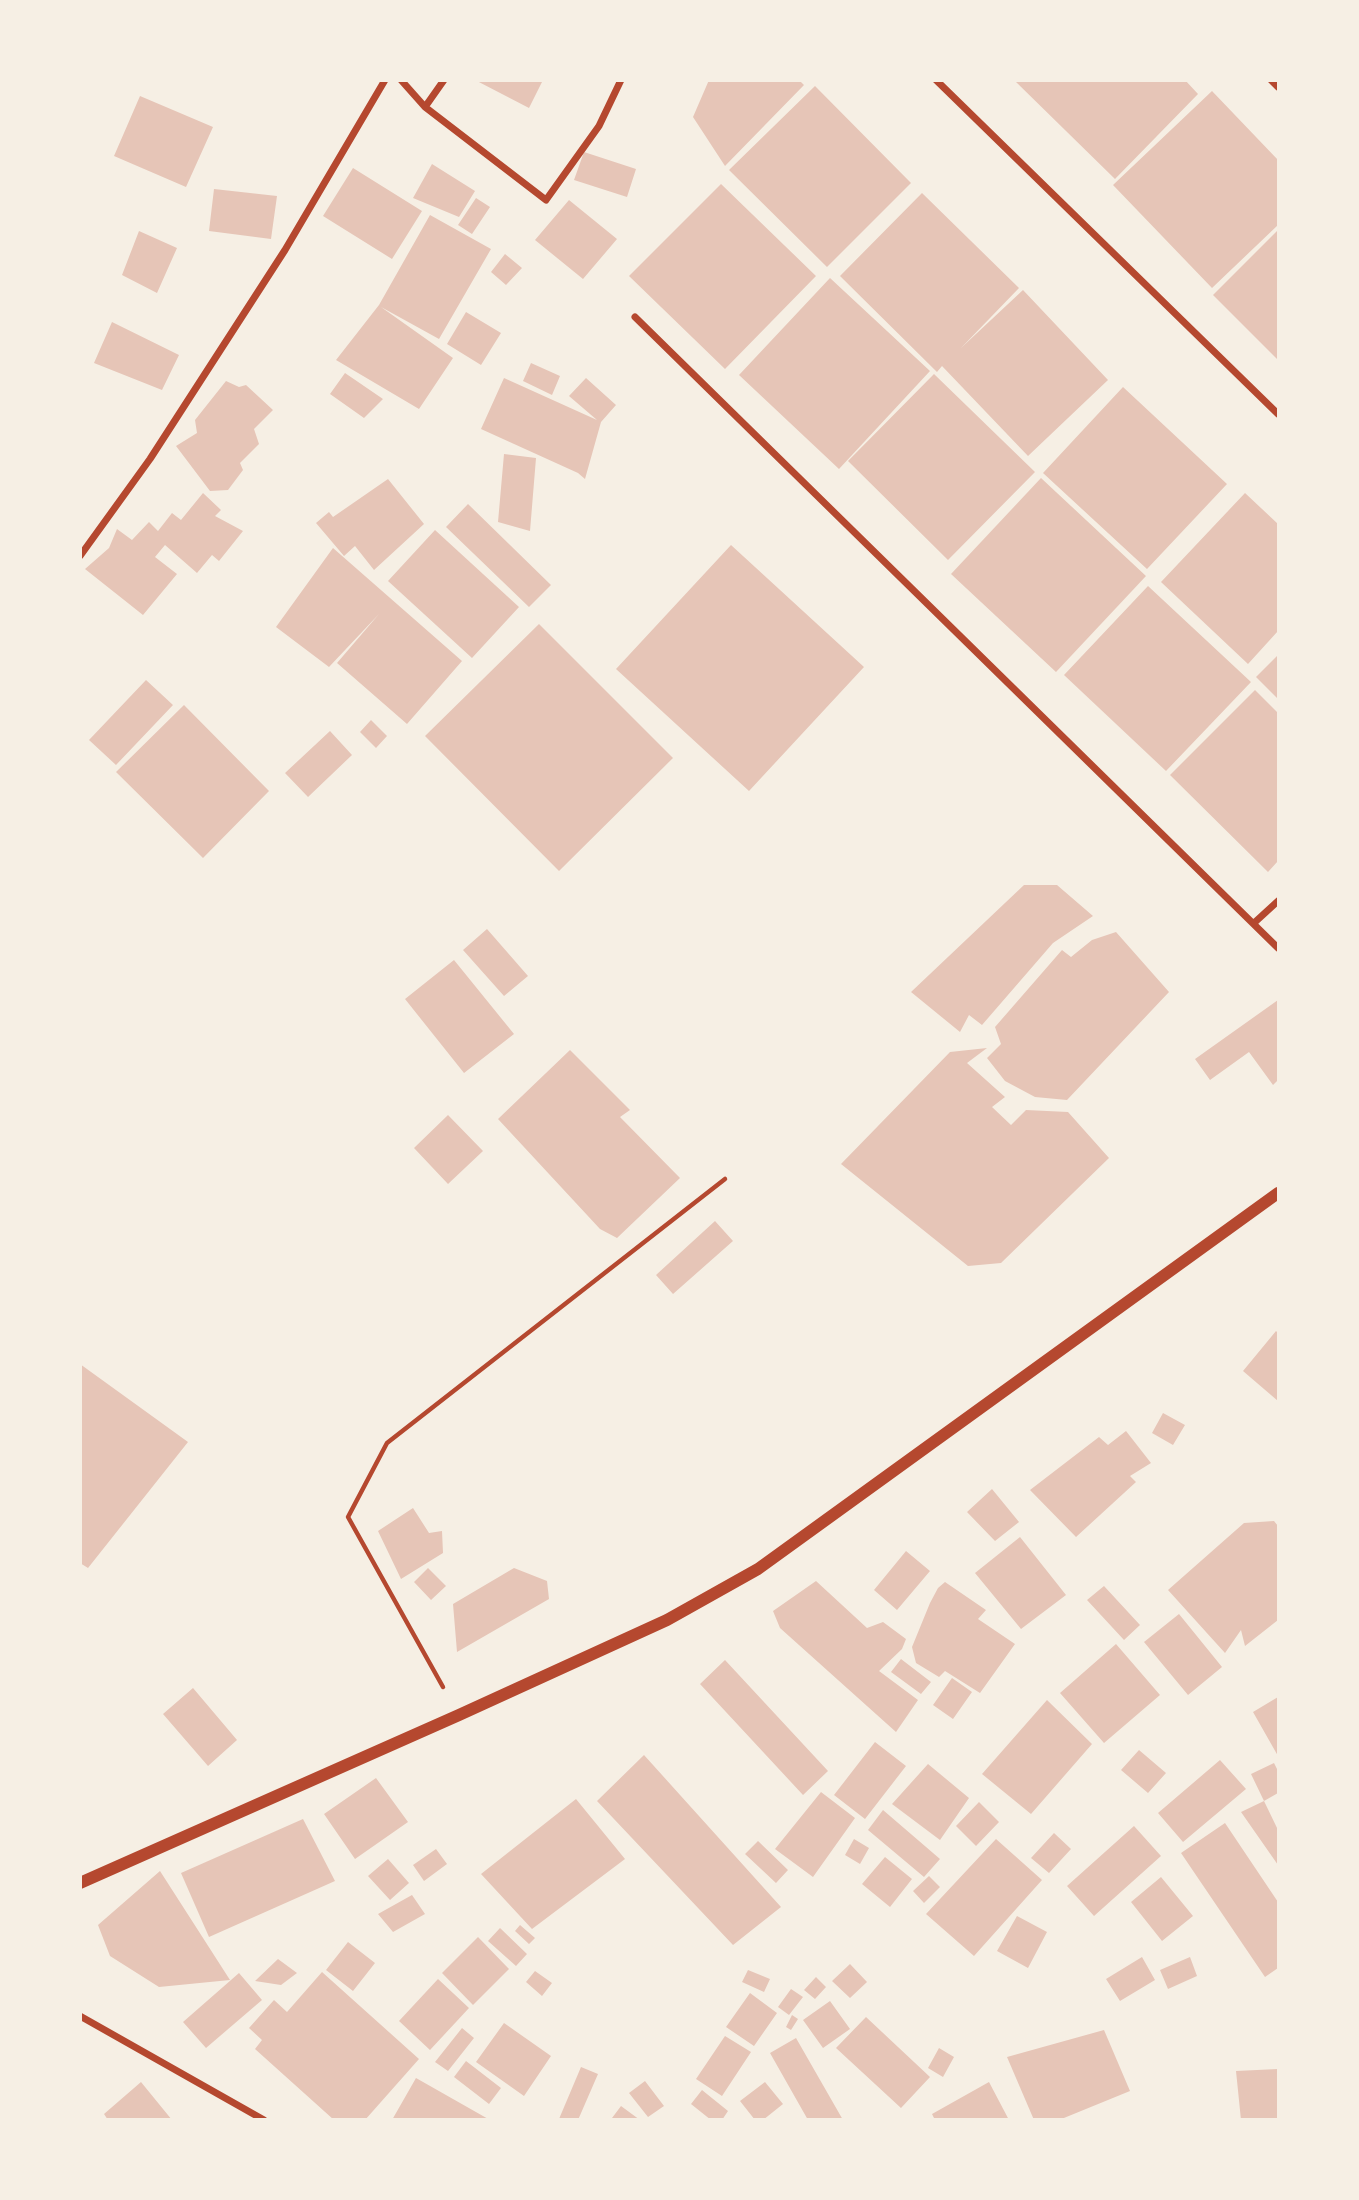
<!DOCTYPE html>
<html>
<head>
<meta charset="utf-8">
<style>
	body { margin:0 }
	#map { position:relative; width:1359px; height:2200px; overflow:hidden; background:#f6efe4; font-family:Figtree,sans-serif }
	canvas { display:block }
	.frame { position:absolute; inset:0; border:82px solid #f6efe4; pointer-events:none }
</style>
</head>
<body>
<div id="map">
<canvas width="1359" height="2200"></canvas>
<div class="frame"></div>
</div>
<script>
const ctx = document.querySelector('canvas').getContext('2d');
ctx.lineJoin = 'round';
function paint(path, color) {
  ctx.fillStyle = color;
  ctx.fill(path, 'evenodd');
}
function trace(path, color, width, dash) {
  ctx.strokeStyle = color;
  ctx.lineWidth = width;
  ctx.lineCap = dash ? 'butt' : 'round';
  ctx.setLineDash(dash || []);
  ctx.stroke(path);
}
paint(new Path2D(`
	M475 80H543L529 108Z
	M709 80H799L804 85 725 166 693 117Z
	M1017 80H1185L1198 94 1115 179 1016 82Z
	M815 86 911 183 827 267 729 170Z
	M1212 91 1278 160V225L1212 288 1113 185Z
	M140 96 213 127 186 187 114 156Z
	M584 152 636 169 627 197 574 180Z
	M432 164 475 191 459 217 413 198Z
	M353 168 422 211 392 259 323 216Z
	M721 184 816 276 725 369 629 276Z
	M214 189 277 196 271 239 209 231Z
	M922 193 1019 288 961 348 1023 290 1108 380 1028 456 942 366 937 372 840 276Z
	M476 198 490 207 472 234 458 225Z
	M569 200 617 239 583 279 535 240Z
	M430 215 491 249 439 339 381 307 453 358 419 409 336 360 379 305Z
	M1278 230V360L1213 295Z
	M139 231 177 248 157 293 122 275Z
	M505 254 522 268 506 285 491 272Z
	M830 278 930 371 839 469 739 375Z
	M466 312 501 333 481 365 447 344Z
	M112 322 179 355 162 390 94 363Z
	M531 363 560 376 552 395 523 381Z
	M345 373 383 399 364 418 330 394Z
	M934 374 1035 472 948 560 848 461Z
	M504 378 597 420 569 396 586 378 616 405 601 422 585 479 578 473 481 429Z
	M226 381 239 387 246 385 273 410 254 429 259 444 240 463 243 470 228 490 210 491 176 446 197 433 195 420Z
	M1123 387 1227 484 1147 569 1043 473Z
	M504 454 536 458 530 531 498 522Z
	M1041 478 1146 576 1056 672 951 574Z
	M388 479 424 524 374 570 355 546 344 556 316 523 329 512 333 517Z
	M203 493 221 510 215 516 243 531 219 561 212 555 197 573 165 545 155 557 177 574 143 615 85 569 109 548 117 529 132 540 149 522 158 531 172 513 181 520Z
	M1245 493 1278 524V631L1248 664 1161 582Z
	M468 504 551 585 529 607 446 527Z
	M435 530 519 607 472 658 388 581Z
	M731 545 864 667 749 791 616 669Z
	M333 548 462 661 407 724 337 663 379 614 329 667 276 627Z
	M1148 586 1251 682 1166 771 1064 675Z
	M539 624 673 758 559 871 425 736Z
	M1278 655V699L1256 677Z
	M146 680 173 705 116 765 89 740Z
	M1255 690 1278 713V861L1268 872 1170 775Z
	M184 705 269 791 203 858 116 772Z
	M371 720 387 736 376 748 360 732Z
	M330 731 352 755 308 797 285 773Z
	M1024 885H1057L1093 916 1053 943 982 1025 969 1015 960 1032 911 992Z
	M487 929 528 976 504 996 463 950Z
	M1116 932 1169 992 1067 1100 1035 1097 1005 1081 987 1058 1001 1044 995 1027 1062 950 1071 957 1092 940Z
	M454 960 514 1034 464 1073 405 999Z
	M1278 1000V1080L1273 1085 1249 1052 1210 1080 1195 1059Z
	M987 1048 967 1063 1005 1097 992 1107 1011 1125 1026 1110 1068 1112 1109 1158 1001 1263 968 1266 841 1164 950 1052Z
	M570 1050 630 1110 620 1117 680 1178 617 1238 600 1229 498 1119Z
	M448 1115 483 1151 448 1184 414 1148Z
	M715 1221 733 1241 673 1294 656 1275Z
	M1276 1331 1278 1333V1401L1243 1371Z
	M80 1364 188 1442 88 1568 80 1563Z
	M1163 1413 1185 1425 1173 1445 1152 1433Z
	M1126 1431 1151 1463 1130 1476 1136 1482 1076 1537 1030 1490 1099 1437 1108 1445Z
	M992 1489 1019 1522 995 1541 967 1512Z
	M413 1508 429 1533 442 1531 443 1553 401 1579 378 1531Z
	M1274 1521 1278 1526V1620L1245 1646 1241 1630 1225 1653 1168 1590 1244 1523Z
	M1020 1537 1066 1595 1021 1629 975 1573Z
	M906 1551 930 1571 897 1610 874 1590Z
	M428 1568 446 1586 431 1600 414 1582Z
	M514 1568 547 1581 549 1599 457 1652 453 1604Z
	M816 1581 867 1628 883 1622 906 1639 902 1649 879 1671 918 1700 896 1732 780 1628 773 1611Z
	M945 1582 986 1610 978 1619 1015 1644 980 1693 945 1671 939 1677 916 1663 912 1647 930 1603 938 1588Z
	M1104 1586 1140 1625 1124 1640 1087 1600Z
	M1179 1614 1222 1667 1188 1695 1144 1642Z
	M1116 1644 1160 1695 1104 1743 1060 1693Z
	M901 1659 931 1682 921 1694 891 1672Z
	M725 1660 828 1771 803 1795 700 1684Z
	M952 1678 972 1692 953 1719 933 1705Z
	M193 1688 237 1740 208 1766 163 1714Z
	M1278 1697V1756L1253 1712Z
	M1047 1700 1092 1744 1031 1814 982 1774Z
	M875 1742 906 1766 865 1819 834 1795Z
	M1139 1750 1166 1773 1148 1793 1121 1770Z
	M644 1755 781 1907 733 1945 597 1801Z
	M1220 1760 1246 1789 1183 1842 1158 1813Z
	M1274 1763 1278 1771V1793L1264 1801 1251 1774Z
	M928 1764 969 1798 940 1840 892 1804Z
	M376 1778 408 1822 355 1859 324 1814Z
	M821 1792 855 1818 813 1877 775 1849Z
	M576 1799 625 1859 532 1929 481 1874Z
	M1264 1801 1278 1830V1865L1241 1812Z
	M979 1802 999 1822 976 1846 956 1826Z
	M883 1810 940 1859 924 1877 868 1830Z
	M303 1819 335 1881 209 1937 181 1873Z
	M1225 1823 1278 1902V1968L1265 1977 1181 1853Z
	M1134 1826 1161 1856 1094 1916 1067 1886Z
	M1054 1833 1071 1849 1049 1873 1031 1858Z
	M854 1839 869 1848 860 1864 845 1855Z
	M996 1839 1042 1880 974 1956 926 1914Z
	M758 1841 788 1870 776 1883 745 1854Z
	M436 1849 447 1864 424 1881 413 1865Z
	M885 1857 912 1879 890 1907 862 1884Z
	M388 1859 409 1883 390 1900 368 1876Z
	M160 1871 230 1980 159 1987 110 1956 98 1925Z
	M929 1876 940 1887 924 1903 913 1891Z
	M1161 1877 1193 1916 1162 1941 1131 1902Z
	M412 1895 425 1914 393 1932 378 1914Z
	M1017 1916 1047 1932 1028 1968 997 1951Z
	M520 1925 535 1938 529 1944 515 1931Z
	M500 1928 527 1954 516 1966 488 1941Z
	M478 1937 509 1969 473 2005 442 1973Z
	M348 1942 375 1963 353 1991 326 1970Z
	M1142 1957 1155 1980 1120 2001 1106 1979Z
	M1190 1957 1197 1976 1168 1989 1160 1970Z
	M278 1959 297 1973 281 1985 255 1981Z
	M850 1964 867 1982 850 1998 832 1981Z
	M748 1970 770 1979 764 1992 742 1982Z
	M535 1971 552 1983 542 1996 526 1982Z
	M322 1972 419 2059 365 2120H334L255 2049 262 2040 249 2028 274 2000 287 2012Z
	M239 1973 262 2000 206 2048 183 2022Z
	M816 1977 826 1987 815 1999 804 1990Z
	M438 1979 469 2008 430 2050 399 2021Z
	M791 1989 803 1997 789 2015 778 2007Z
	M750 1993 777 2013 754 2046 726 2027Z
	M830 2001 850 2029 823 2048 803 2020Z
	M792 2015 798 2019 791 2030 786 2027Z
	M866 2017 930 2077 901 2108 836 2048Z
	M504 2023 551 2056 524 2096 476 2062Z
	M462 2028 474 2038 448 2071 435 2062Z
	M1104 2030 1130 2091 1059 2120H1034L1007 2057Z
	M725 2036 751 2052 722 2096 696 2079Z
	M796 2038 843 2120H808L770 2053Z
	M939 2048 954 2057 943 2077 928 2068Z
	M466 2061 501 2088 489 2104 454 2077Z
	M581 2067 598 2074 578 2120H560L559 2119Z
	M1278 2069V2120H1241L1236 2071Z
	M416 2078 490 2120H392Z
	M645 2081 664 2106 648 2117 629 2093Z
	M141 2082 172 2120H108L104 2114Z
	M765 2082 783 2104 763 2120H755L740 2101Z
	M989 2082 1009 2120H935L932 2114Z
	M702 2090 728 2111 722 2120H711L691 2104Z
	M621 2106 640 2120 612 2118Z`), '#e6c5b7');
trace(new Path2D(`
	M443 1687 348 1517 387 1443 725 1179`), '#b5482f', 4.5);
trace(new Path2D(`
	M401 80 425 107 546 200 599 126 621 80
	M936 80 1278 414
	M1271 80 1278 87
	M425 107 444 80
	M635 317 1278 948
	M80 556 150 459 285 250 385 80
	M1254 923 1278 901
	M80 2016 264 2120`), '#b5482f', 7);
trace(new Path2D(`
	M80 1883 459 1715 667 1620 758 1569 1278 1193`), '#b5482f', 12);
</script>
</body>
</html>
